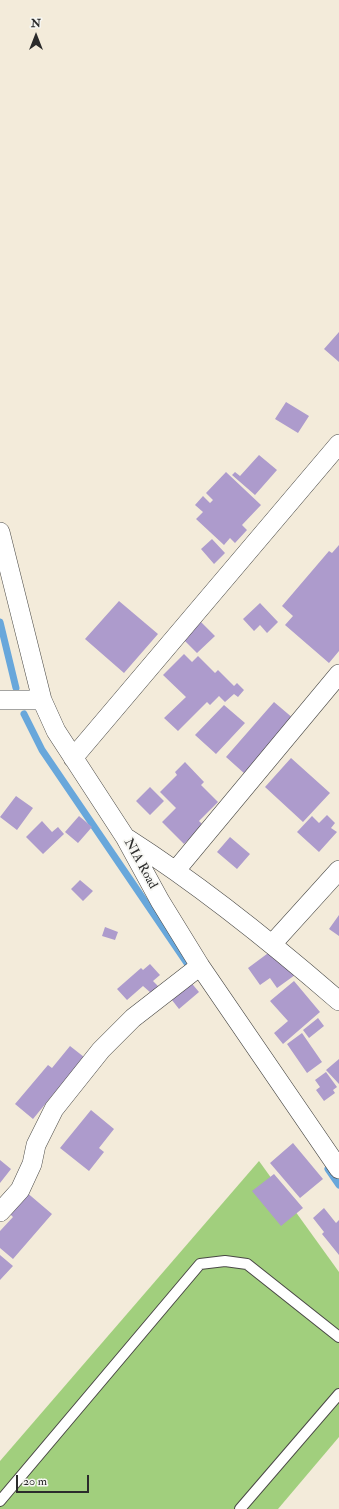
<!DOCTYPE html>
<html>
<head>
<meta charset="utf-8">
<style>
	body { margin:0 }
	#map { position:relative; width:339px; height:1509px; overflow:hidden; background:#f3ebda; font-family:"IM FELL Double Pica",serif }
	canvas { display:block }
	.north { position:absolute; left:16px; top:16px; width:40px; height:40px; -webkit-text-stroke:3px #f6f6f2; paint-order:stroke; rotate:0deg; font-size:11px; font-weight:700; line-height:16px; text-align:center; color:#2b2b2b }
	.north::after { content:''; display:block; margin:auto; width:14px; height:18px; background:#2b2b2b; clip-path:polygon(50% 0,100% 100%,50% 72%,0 100%) }
	.scale { position:absolute; left:16px; top:1475px; width:73px; height:18px; box-sizing:border-box; border:2px solid #2b2b2b; border-top:0; padding-left:5px; font-size:12px; line-height:14px; white-space:nowrap; color:#2b2b2b; -webkit-text-stroke:3px #f6f6f2; paint-order:stroke }
</style>
</head>
<body>
<div id="map">
<canvas width="339" height="1509"></canvas>
<div class="north">N</div>
<div class="scale">20 m</div>
</div>
<script>
const ctx = document.querySelector('canvas').getContext('2d');
ctx.lineJoin = 'round';
function paint(path, color) {
  ctx.fillStyle = color;
  ctx.fill(path, 'evenodd');
}
function trace(path, color, width, dash) {
  ctx.strokeStyle = color;
  ctx.lineWidth = width;
  ctx.lineCap = dash ? 'butt' : 'round';
  ctx.setLineDash(dash || []);
  ctx.stroke(path);
}
function write(font, color, halo, rows, align = 'center') {
  ctx.font = font + ' "IM FELL Double Pica",serif';
  ctx.lineWidth = 3.5;
  ctx.setLineDash([]);
  ctx.textBaseline = 'middle';
  ctx.strokeStyle = halo;
  ctx.fillStyle = color;
  for (const [text, x, y, turn = 0] of rows) {
    ctx.save();
    ctx.translate(x, y);
    ctx.rotate((+turn || 0) * Math.PI / 180);
    ctx.textAlign = isNaN(turn) ? turn : align;
    if (halo) ctx.strokeText(text, 0, 0);
    ctx.fillText(text, 0, 0);
    ctx.restore();
  }
}
paint(new Path2D(`
	M259 1161 339 1272V1437L278 1509H0V1461Z`), '#a1cf7d');
trace(new Path2D(`
	M0 622 16 688
	M24 714 42 750 191 969
	M328 1169 339 1185`), '#68a7db', 7);
paint(new Path2D(`
	M339 332V362L324 349Z
	M286 402 309 416 298 433 275 419Z
	M259 455 277 470 255 495 232 475 235 472 240 476Z
	M226 472 261 505 242 525 247 530 235 543 230 538 224 545 196 519 203 512 195 505 203 496 210 503 213 500 206 493Z
	M212 539 225 553 214 564 201 549Z
	M339 545V651L329 663 285 625 293 616 282 606 329 551 332 553Z
	M119 601 158 634 124 673 85 639Z
	M260 603 278 622 267 633 260 625 254 631 243 619Z
	M201 622 215 636 197 653 183 639Z
	M184 654 192 662 198 656 215 673 218 670 234 686 237 683 244 690 238 697 234 694 225 702 219 696 210 705 207 702 178 731 164 718 186 697 163 675Z
	M274 702 294 719 245 774 226 757Z
	M224 705 245 723 216 754 195 735Z
	M291 758 330 793 303 822 265 787Z
	M185 762 204 782 201 785 218 802 199 821 203 825 184 844 162 822 176 808 160 792 177 775 175 772Z
	M150 787 164 801 150 815 136 801Z
	M16 796 33 808 17 830 0 817Z
	M327 815 335 823 331 828 337 832 319 852 297 832 312 816 319 823Z
	M79 816 92 827 78 843 65 832Z
	M42 821 52 832 58 827 64 834 43 854 26 837Z
	M230 837 250 854 237 869 217 852Z
	M80 880 93 891 83 901 71 889Z
	M339 915V936L329 929Z
	M105 927 118 932 115 940 102 936Z
	M275 948 295 975 277 988 270 978 260 985 248 968Z
	M150 964 160 975 153 981 158 986 151 993 143 986 127 1000 117 989 141 968 143 970Z
	M188 979 199 992 179 1009 168 995Z
	M294 981 320 1012 283 1044 274 1033 288 1021 270 1001Z
	M318 1018 324 1026 309 1038 303 1030Z
	M302 1033 322 1062 307 1073 287 1044Z
	M70 1046 84 1057 33 1119 15 1104 48 1065 52 1068Z
	M339 1059V1084L326 1070Z
	M326 1072 337 1087 333 1090 335 1093 324 1101 316 1090 320 1087 315 1080Z
	M91 1110 114 1129 99 1148 104 1152 89 1171 60 1148Z
	M293 1143 323 1179 300 1198 270 1163Z
	M0 1160 11 1169 0 1183Z
	M274 1174 303 1208 281 1226 252 1191Z
	M25 1191 52 1214 13 1259 0 1248V1231L13 1217 7 1211Z
	M324 1208 336 1223 339 1220V1255L322 1234 324 1232 313 1218Z
	M0 1255 13 1266 0 1280Z`), '#ad9bcc');
const service = new Path2D(`
	M0 1501 200 1264 225 1261 247 1264 339 1337
	M240 1509 339 1394`);
const minor = new Path2D(`
	M0 532 42 700 56 731 125 837 160 901 200 966 339 1169
	M0 700H42
	M73 758 339 444
	M128 839C203 887 271 942 339 1001
	M176 870 339 674
	M273 943 339 870
	M0 1212 20 1190 32 1164 36 1145 54 1109 101 1050 133 1018 200 966`);
trace(service, '#494845', 12);
trace(minor, '#494845', 20);
trace(service, '#fff', 10);
trace(minor, '#fff', 19);
write('13px', '#2b2b2b', '#f6f6f2', [
	["NIA Road",140,864,61]
]);
</script>
</body>
</html>
